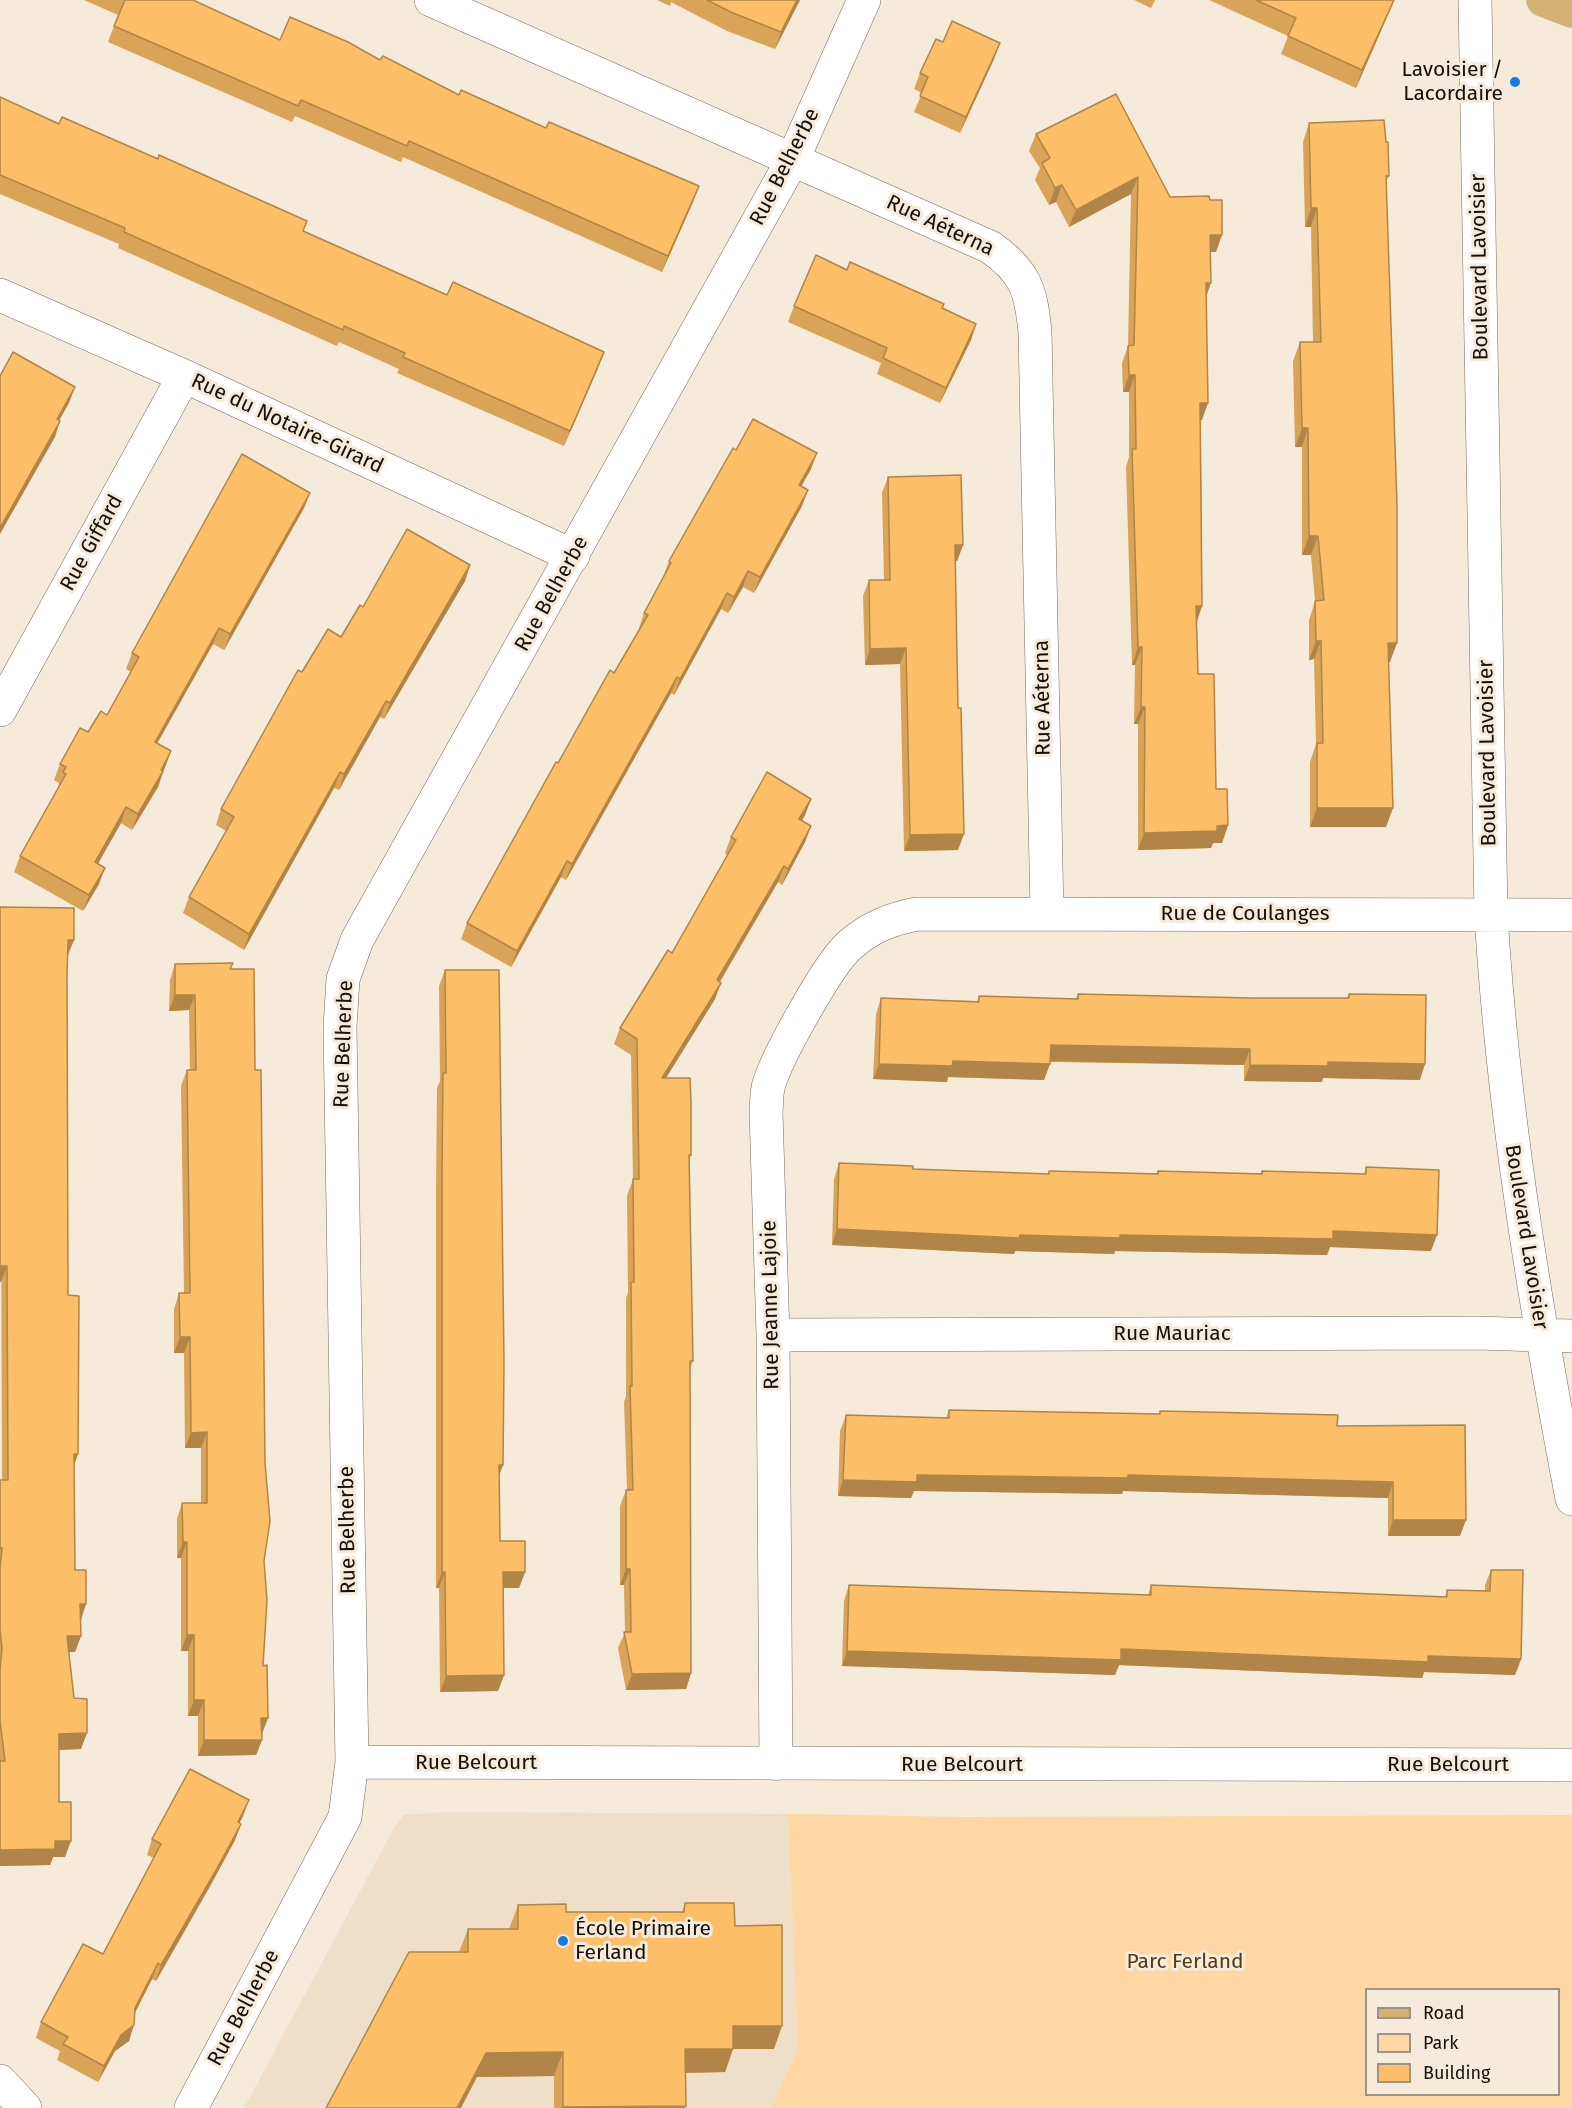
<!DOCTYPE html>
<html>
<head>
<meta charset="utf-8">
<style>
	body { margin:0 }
	#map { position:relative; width:1572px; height:2108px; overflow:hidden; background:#f6eadb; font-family:"Fira Sans",sans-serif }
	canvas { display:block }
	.legend { position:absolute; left:1365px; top:1988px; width:195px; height:108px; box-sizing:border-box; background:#f6eadb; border:2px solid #9c9388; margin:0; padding:8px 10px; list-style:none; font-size:18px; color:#14100b }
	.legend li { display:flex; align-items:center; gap:12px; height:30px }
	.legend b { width:30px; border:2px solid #9c9388 }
</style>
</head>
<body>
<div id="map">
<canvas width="1572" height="2108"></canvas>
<ul class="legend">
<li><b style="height:8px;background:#d3b073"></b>Road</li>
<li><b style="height:16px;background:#ffd7a4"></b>Park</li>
<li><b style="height:16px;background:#fcbe66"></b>Building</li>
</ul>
</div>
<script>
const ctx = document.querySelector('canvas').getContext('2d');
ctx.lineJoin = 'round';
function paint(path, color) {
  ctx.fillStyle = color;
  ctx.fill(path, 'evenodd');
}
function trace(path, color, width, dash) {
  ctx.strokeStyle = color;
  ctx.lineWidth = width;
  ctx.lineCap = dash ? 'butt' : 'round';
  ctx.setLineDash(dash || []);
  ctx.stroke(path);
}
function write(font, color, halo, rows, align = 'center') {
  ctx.font = font + ' "Fira Sans",sans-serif';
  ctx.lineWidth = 6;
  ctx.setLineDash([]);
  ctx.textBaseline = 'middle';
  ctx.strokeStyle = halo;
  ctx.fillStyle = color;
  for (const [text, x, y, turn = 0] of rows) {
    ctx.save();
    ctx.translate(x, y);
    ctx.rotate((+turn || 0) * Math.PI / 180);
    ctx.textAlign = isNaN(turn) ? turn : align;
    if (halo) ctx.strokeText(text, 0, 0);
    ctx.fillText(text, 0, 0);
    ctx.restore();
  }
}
paint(new Path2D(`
	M447 1812 788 1814 798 2049 771 2108H244L395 1826 404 1815Z`), '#efdfc9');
paint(new Path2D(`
	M788 1814 963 1817 1572 1815V2108H771L798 2049ZM1366 1990H1558V2094H1366Z`), '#ffd7a4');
const minor = new Path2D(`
	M431 0 990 247C1026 272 1031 291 1035 332L1047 913
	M1475 0 1491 915C1503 1112 1535 1305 1572 1499
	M0 295 184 376 573 556
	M0 710 184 376
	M773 1335 1477 1333 1572 1336
	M352 1762 1572 1765
	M776 1764 773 1335 766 1112C767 1103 766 1093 769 1084 777 1057 829 962 851 944 871 927 891 919 917 914L1572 915
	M0 2081 25 2108
	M191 2108 345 1817 352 1762 340 1027 343 979 357 940 793 159 864 0`);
const major = new Path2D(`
	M1543 0 1572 11`);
trace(minor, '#756b5d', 34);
trace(major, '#d0cfce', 34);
trace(minor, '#fff', 33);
trace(major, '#d3b073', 33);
paint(new Path2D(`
	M84 0H193L280 40 380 60 693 202 662 272 403 157 401 162 295 116 292 122 108 42 118 15Z
	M657 0H800L775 49 727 31 671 2 670 6Z
	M1134 0H1155L1151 8Z
	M1209 0H1394L1387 17 1356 88 1281 54 1288 36Z
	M943 42 994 59 960 133 914 112 922 93 914 89 920 73Z
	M1116 94 1170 197 1216 252H1210L1206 296 1202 420H1201L1202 606 1197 622 1198 674 1216 789 1228 825 1222 843H1213L1211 848 1138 850V724H1134L1135 665H1132L1126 467 1129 457V392H1123L1122 363 1128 346 1131 194 1069 227 1056 202 1049 205 1035 180 1040 168 1029 151 1036 134Z
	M0 97 304 231 598 368 564 446 397 373 399 369 339 342 337 346 118 248 119 244 0 194Z
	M1309 123 1386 142 1389 176 1386 182 1390 662H1388L1386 827H1310V762L1316 744 1314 659 1309 660V620L1315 601 1311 555H1302V447H1295L1293 361 1300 342H1313L1311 227H1305L1303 142Z
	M847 270 944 304 943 308 976 324 971 340 940 403 877 374 881 363 788 322 794 306Z
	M736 450 811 469 801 486 802 506 754 593 743 587 728 613 721 609 674 695 671 693 566 880 561 877 511 967 461 939 467 923 558 763 614 673 640 629 639 628 644 613 663 577 669 561Z
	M888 477 963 545 957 561H955L958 850 904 851 900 664 865 665 863 596 869 580H884L882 493Z
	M310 493 304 508 224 650 213 644 157 743 171 751 158 787 132 830 121 823 98 863 99 884 83 911 14 872 20 856 58 788 59 783 54 780 60 764 88 732 107 715 131 672 126 669 132 653Z
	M470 565 465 581 384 719 380 717 339 790 334 788 244 950 183 913 189 897 226 831 216 825 221 809 302 672 341 637Z
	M811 799 805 815 802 821 811 826 805 842 782 885 778 882 720 982 715 999 666 1078 691 1155 689 1162 693 1361 690 1369 691 1673 686 1689 626 1690 618 1648 625 1632 624 1585H620V1506L626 1490H627L624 1402 626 1396V1298L628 1292 627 1195 633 1180 631 1055 614 1044 620 1028 672 953 727 855 725 853 731 837Z
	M0 907 74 940 67 955V976L68 1295 78 1454 74 1465 75 1570 80 1620 81 1636 75 1652H69L74 1698 81 1749 59 1750V1802L65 1857H53L50 1865 0 1866V1480H2Z
	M175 964 231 969 255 1070 264 1561 262 1740 256 1755 198 1756V1716H188V1651H181V1558H177V1519L182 1503H201V1448H185L184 1353H174V1309L179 1293H184L181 1086 187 1070H190L189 1010 169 1011 170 980Z
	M445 970 499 1476 500 1541 525 1572 519 1588H503L504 1675 498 1691 440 1692 439 1588H436V1193L437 1088 440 1081 439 986Z
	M1078 994 1251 998H1347L1349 994 1420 1080 1323 1078 1322 1082 1244 1081V1065L1050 1062 1044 1080 948 1077 947 1082 873 1079 876 1014 881 998 977 1001 979 996 1076 999Z
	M839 1163 913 1169 1048 1174 1049 1171 1156 1174 1158 1171 1260 1174 1262 1171 1364 1174 1366 1167 1431 1251 1330 1247 1327 1255 1115 1251 1114 1254 1015 1251 1014 1254 832 1245 834 1179Z
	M949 1410 1159 1414 1160 1411 1337 1426 1460 1536H1388V1498L1123 1491 1122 1494 914 1491 911 1498 838 1496 840 1431 846 1415 946 1418Z
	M1491 1570 1521 1659 1515 1675 1424 1672 1422 1678 1119 1665 1115 1675 842 1666 844 1601 849 1585 1148 1595 1151 1585 1445 1597 1447 1590 1485 1591V1585Z
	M243 1816 239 1823 241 1824 235 1840 209 1888 156 1981 152 1979 135 2013 129 2041 115 2051 98 2082 57 2060 60 2051 36 2038 41 2022 103 1954 154 1858 147 1855 152 1839Z
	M685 1903 735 1926 774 2049H733L725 2072 685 2073V2108H554V2076L477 2077 459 1952 468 1929H509L518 1905 566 1912H682Z`), '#d9a358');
paint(new Path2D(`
	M797 0H800L775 49 781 32Z
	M1394 0 1387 17 1356 88 1362 70Z
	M1000 43 994 59 960 133 966 117Z
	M1138 177 1131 194 1069 227 1076 210Z
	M1062 185 1056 202 1049 205 1055 188Z
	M699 186 693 202 662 272 668 256Z
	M1311 208H1317L1311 227H1305Z
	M1210 235H1222L1216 252H1204Z
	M1206 283H1211L1205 300Z
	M976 324 971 340 940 403 946 388Z
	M604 352 598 368 564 446 570 431Z
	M1129 375H1135L1129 392H1123Z
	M75 387 69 403 51 435 57 419Z
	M1200 403H1208L1202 420 1194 421Z
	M60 421 55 437 0 534V528Z
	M1302 428H1308L1302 447H1295Z
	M817 453 811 469 793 501 799 485Z
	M808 490 802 506 754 593 760 577Z
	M310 493 304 508 224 650 230 634Z
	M1309 536H1318L1311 555H1302Z
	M955 545H963L957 561H949Z
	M470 565 465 581 384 719 390 703Z
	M748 571 743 587 728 613 734 597Z
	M727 593 721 609 674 695 680 679Z
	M1196 606H1202L1196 623Z
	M219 628 213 644 149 758 155 742Z
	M1316 641H1321L1314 659 1309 660Z
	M1388 643H1397L1390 662H1381Z
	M1138 647H1142L1135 665H1132Z
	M906 648 900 664 865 665 870 649Z
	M677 677 671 693 566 880 572 864Z
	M386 701 380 717 339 790 344 774Z
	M1141 707H1145L1138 724H1134Z
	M171 751 165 767 157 782 163 771 158 787 132 830 138 814Z
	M340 772 334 788 244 950 249 934Z
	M811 799 805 815 793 835 799 819Z
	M126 807 121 823 90 878 95 862Z
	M1317 808H1393L1386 827H1310Z
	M1228 825 1222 843H1213L1211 848 1138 850 1144 833Z
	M811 826 805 842 782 885 788 869Z
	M964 834 958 850 904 851 910 835Z
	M567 861 561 877 511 967 517 951Z
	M784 866 778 882 711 996 717 980Z
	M105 868 99 884 83 911 89 895Z
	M68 940H74L68 955H62Z
	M721 983 715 999 656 1094 662 1078Z
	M175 995H195L189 1010 169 1011Z
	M1051 1045 1250 1049 1244 1065 1045 1061Z
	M953 1061 1050 1064 1044 1080 948 1077 947 1082 873 1079 879 1064Z
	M1328 1062 1425 1064 1420 1080 1323 1078 1322 1082 1244 1081 1250 1065Z
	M837 1229 1020 1235H1120L1333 1231 1437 1235 1431 1251 1330 1247 1327 1255 1115 1251 1114 1254 1015 1251 1014 1254 832 1245Z
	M0 1266H7L1 1282H0Z
	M180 1337H190L184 1353H174Z
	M207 1432 201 1448H185L191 1433Z
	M74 1454H78L72 1470Z
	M499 1465H503L497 1481Z
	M917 1475H1128L1393 1482 1388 1498 1123 1491 1122 1494 914 1491 911 1498 838 1496 843 1480Z
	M1393 1520H1466L1460 1536H1388Z
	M183 1542H187L181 1558H177Z
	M626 1569H630L624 1585H620Z
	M442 1572H445L439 1588H436Z
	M503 1572H525L519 1588H498Z
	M80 1604H86L81 1620Z
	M187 1635H194L188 1651H181Z
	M67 1636H81L75 1652H61Z
	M1121 1649 1428 1656 1521 1659 1515 1675 1424 1672 1422 1678 1119 1665 1115 1675 842 1666 847 1651Z
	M691 1673 686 1689 626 1690 632 1674Z
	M504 1675 498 1691 440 1692 446 1676Z
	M194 1700H204L198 1716H188Z
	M261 1718H268L262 1734Z
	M87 1733 81 1749 53 1750 59 1734Z
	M204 1740H262L256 1755 198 1756Z
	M249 1800 243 1816 232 1838 238 1822Z
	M241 1824 235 1840 209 1888 156 1981 161 1965Z
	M55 1841H71L65 1857H53L50 1865 0 1866V1850Z
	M158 1963 152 1979 129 2024 135 2008Z
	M134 2025 129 2041 115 2051 98 2082 104 2066 121 2035Z
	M733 2026H782L774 2049H733L725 2072 677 2073 685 2049Z
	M563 2052 554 2076 477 2077 461 2108H457L486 2053Z
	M686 2106 685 2108H563V2107Z`), '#b08547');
const building = new Path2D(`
	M125 0H193L280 40 290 17 348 42 380 60 383 56 459 95 461 90 546 128 549 122 699 186 668 256 409 141 407 146 301 100 298 106 114 26Z
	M707 0H797L781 32 733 13Z
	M1256 0H1394L1362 70 1288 36 1296 18Z
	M952 21 1000 43 966 117 920 96 928 77 920 73 936 39 943 42Z
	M1116 94 1170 197 1209 196 1210 200H1222V235H1210L1211 283H1206L1208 403H1200L1202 606H1196L1198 674H1214L1216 789H1227L1228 825 1217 826V831L1144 833 1145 707H1141L1142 647H1138L1132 449H1136L1135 375H1129L1128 346 1134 345 1138 177 1076 210 1062 185 1055 188 1042 163 1050 158 1036 134Z
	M0 97 59 124 62 117 158 159 159 155 307 221 303 231 447 295 453 282 604 352 570 431 403 357 405 353 344 326 343 330 124 232 125 228 0 175Z
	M1384 120 1386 142H1388L1389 176H1386L1397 505V643H1388L1393 808H1317V743H1323L1321 641H1316L1315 601 1324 600 1318 536H1309L1308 428H1302L1300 342H1321L1317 208H1311L1309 123Z
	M816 255 847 270 850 262 944 304 942 308 976 324 946 388 883 358 887 348 794 306Z
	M13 352 75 387 57 419 60 421 0 528V376Z
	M753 419 817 453 799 485 808 490 760 577 748 571 734 597 727 593 680 679 677 677 572 864 567 861 517 951 467 923 556 762 558 763 610 670 614 673 648 615 644 613 671 563 669 561 733 448 736 450Z
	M242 454 310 493 230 634 219 628 155 742 171 751 161 770 163 771 138 814 126 807 95 862 105 868 89 895 20 856 66 774 63 772 66 767 60 764 80 728 88 732 101 711 107 715 139 657 132 653Z
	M961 475 963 545H955L958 708H961L964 834 910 835 906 648 870 649 869 580H890L888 477Z
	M407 529 470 565 390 703 386 701 344 774 340 772 249 934 189 897 234 817 221 809 298 670 302 672 328 629 341 637 360 605 363 607Z
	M767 772 811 799 799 819 811 826 788 869 784 866 717 980 721 983 662 1078H690L691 1102V1155H689L693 1361H690L691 1673 632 1674 624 1632H631L630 1569H626V1490H633L630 1386H632L631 1282H634L633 1179H639L637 1039 620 1028 668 950 672 953 736 840 731 837Z
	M0 907 74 908V940H68L67 976 68 1295 79 1296 78 1454H74L75 1570H86V1604H80L81 1636H67L74 1698 87 1699V1733L59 1734V1802H71V1841H55V1849L0 1850V1761H5L0 1721V1670L2 1648 0 1630V1568L2 1548H0V1480H8L7 1266H0Z
	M233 963 230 969H254L255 1070H261L265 1463 270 1521 264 1561 267 1600 263 1666 267 1665 268 1718H261L262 1740H204V1700H194V1635H187V1542H183L182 1503H207V1432L191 1433 190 1337H180L179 1293H190L187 1070H196L195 995H175V964Z
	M445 970H499L504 1362 503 1465H499L500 1541H525V1572H503L504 1675 446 1676 445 1572H442V1177L443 1073H446Z
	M1078 994 1251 998H1349V994L1426 995 1425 1064 1328 1062V1066L1250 1065V1049L1051 1045 1050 1064 953 1061 952 1066 879 1064 881 998 979 1002V996L1078 999Z
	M839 1163 913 1166V1169L1049 1174V1171L1158 1174V1171L1262 1174V1171L1366 1174V1167L1439 1170 1437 1235 1333 1231V1239L1120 1235V1238L1020 1235 1019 1238 837 1229Z
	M949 1410 1160 1414V1411L1338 1415 1337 1426 1465 1425 1466 1520H1393V1482L1128 1475V1478L917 1475V1482L843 1480 846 1415 949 1418Z
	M1491 1570H1523L1521 1659 1428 1656V1662L1121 1649V1660L847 1651 849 1585 1151 1595V1585L1447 1597V1590L1490 1591Z
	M190 1769 249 1800 238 1822 241 1824 215 1872 161 1965 158 1963 135 2008 134 2025 121 2035 104 2066 63 2044 68 2037 41 2022 83 1944 103 1954 161 1844 152 1839Z
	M685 1903H734L735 1926 782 1925V2026H733V2049H685L686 2106 563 2107V2052L486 2053 457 2108H326L409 1952H468V1929H518V1905L566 1904V1912H684Z`);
paint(building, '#fcbe66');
trace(building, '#b08547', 1.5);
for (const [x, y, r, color] of [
	[1515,82,6,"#147ce4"],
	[563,1941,6,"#147ce4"]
]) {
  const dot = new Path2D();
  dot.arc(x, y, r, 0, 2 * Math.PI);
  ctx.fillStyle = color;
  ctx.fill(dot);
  trace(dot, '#f6eadb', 2);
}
write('21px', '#14100b', '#f6eadb', [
	["Lavoisier /",1503,70],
	["Lacordaire",1503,94],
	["École Primaire",575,1929,"left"],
	["Ferland",575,1953,"left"]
], 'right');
write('21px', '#14100b', '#f6eadb', [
	["Rue Belherbe",785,167,-63],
	["Rue Aéterna",940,226,25],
	["Boulevard Lavoisier",1480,267,-91],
	["Rue du Notaire-Girard",287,424,25],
	["Rue Giffard",92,543,-61],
	["Rue Belherbe",552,594,-61],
	["Rue Aéterna",1043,698,-91],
	["Boulevard Lavoisier",1488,753,-91],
	["Rue de Coulanges",1245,914],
	["Rue Belherbe",344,1044,-88],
	["Boulevard Lavoisier",1526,1237,81],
	["Rue Jeanne Lajoie",771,1305,-91],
	["Rue Mauriac",1172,1334],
	["Rue Belherbe",348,1530,-91],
	["Rue Belcourt",476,1763],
	["Rue Belcourt",962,1765],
	["Rue Belcourt",1448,1765],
	["Rue Belherbe",244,2008,-62]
]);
write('21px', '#543b16', '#f6eadb', [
	["Parc Ferland",1185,1962]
]);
</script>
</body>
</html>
